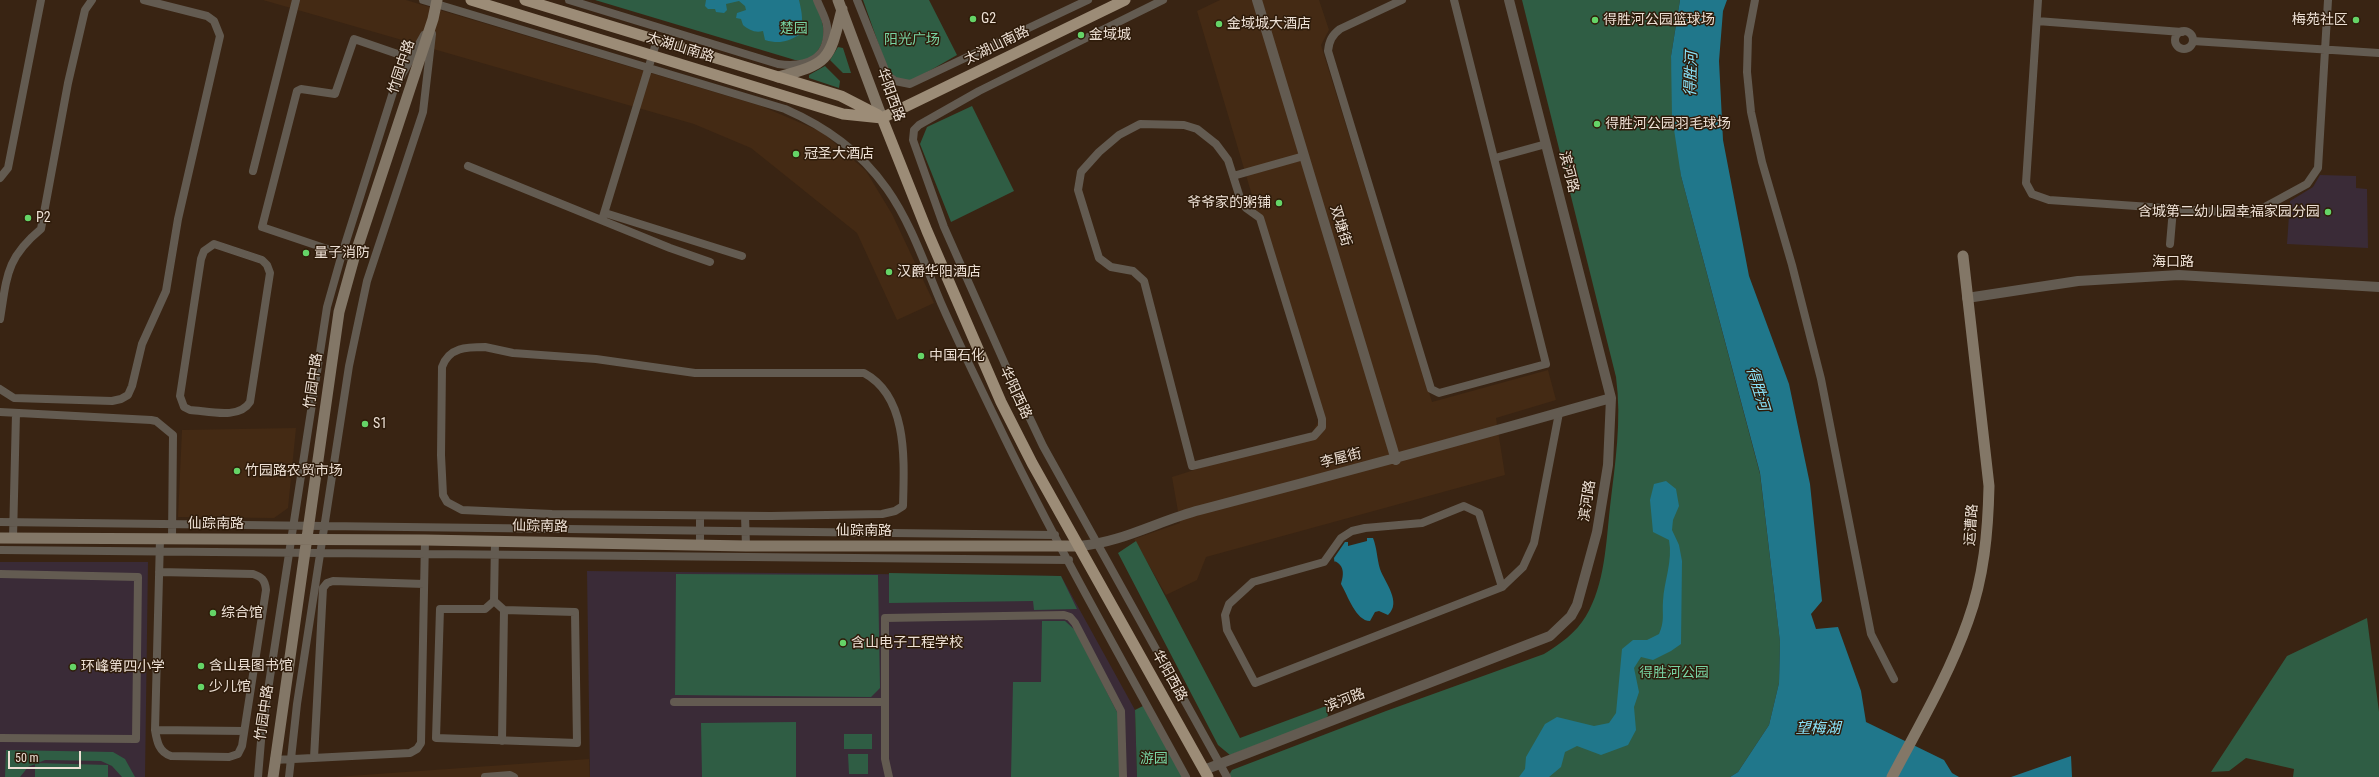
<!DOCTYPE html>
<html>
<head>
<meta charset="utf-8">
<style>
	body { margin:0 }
	#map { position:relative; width:2379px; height:777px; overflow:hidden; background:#392413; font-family:"Roboto Condensed",sans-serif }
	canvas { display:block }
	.scale { position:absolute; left:8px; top:751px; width:73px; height:18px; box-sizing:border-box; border:2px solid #ede0d5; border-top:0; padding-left:5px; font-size:12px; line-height:14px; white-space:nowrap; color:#ede0d5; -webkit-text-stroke:3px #2e1b0a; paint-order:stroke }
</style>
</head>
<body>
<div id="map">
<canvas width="2379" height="777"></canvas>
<div class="scale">50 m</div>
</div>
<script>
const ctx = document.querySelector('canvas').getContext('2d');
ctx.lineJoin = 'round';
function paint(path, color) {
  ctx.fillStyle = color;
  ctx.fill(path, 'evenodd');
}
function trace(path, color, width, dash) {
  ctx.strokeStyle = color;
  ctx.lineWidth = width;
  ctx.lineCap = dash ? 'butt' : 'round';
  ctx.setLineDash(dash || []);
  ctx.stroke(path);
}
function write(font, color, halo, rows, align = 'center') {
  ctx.font = font + ' "Roboto Condensed","Noto Sans SC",sans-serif';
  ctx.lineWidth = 3;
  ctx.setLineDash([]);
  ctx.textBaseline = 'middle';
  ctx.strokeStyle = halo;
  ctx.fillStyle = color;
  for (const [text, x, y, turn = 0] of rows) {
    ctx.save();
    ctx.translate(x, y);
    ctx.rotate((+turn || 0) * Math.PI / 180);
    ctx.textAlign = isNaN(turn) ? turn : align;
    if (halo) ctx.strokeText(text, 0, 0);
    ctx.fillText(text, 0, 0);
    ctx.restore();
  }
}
paint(new Path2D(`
	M263 0H406L761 106 822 132 866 171 892 214 934 303 897 320 857 233 751 148 694 124Z
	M1220 0H1319L1329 30 1321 45 1432 402 1548 370 1556 400 1496 418 1505 475 1206 557 1197 580 1166 595 1134 539 1180 523 1172 477 1312 433 1319 420 1197 11Z
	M296 428 288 508 274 518 178 517 182 430Z
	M589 759 590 777H335Z`), '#442a14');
paint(new Path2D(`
	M2320 175 2356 176V188L2367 189 2368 248 2287 244 2290 201 2313 187Z
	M0 562H148L145 777H0Z
	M587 571 1061 576 1135 710 1137 777H590Z`), '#3a2b37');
paint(new Path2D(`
	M595 0H815C821 19 831 37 815 54 809 60 804 61 795 60Z
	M863 0H929L957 55 910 82 894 77 886 65Z
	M1522 0H1680L1671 56 1681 176 1760 474 1780 642 1779 683 1769 725 1738 772 1730 777H1228L1232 770 1386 711 1544 654C1560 644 1576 633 1586 616 1605 584 1606 543 1610 507 1615 464 1622 421 1616 377Z
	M838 47 843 48 851 73H843L830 60Z
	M825 66 840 81 839 88 809 78V75Z
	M972 106 1014 191 951 222 920 144 927 127Z
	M1136 541 1240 738 1326 706 1328 716 1323 720 1230 755 1218 745 1118 553Z
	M889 573 1061 576 1077 609 1034 610 1033 601 889 603Z
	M676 574 878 575 880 688 871 697 675 695Z
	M2367 618 2379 712V777H2293L2294 769 2246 758 2229 771 2211 772 2287 656Z
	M1042 621H1065L1075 630 1118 714 1121 777H1011L1013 682H1041Z
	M1143 706 1185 777H1137L1135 710Z
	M796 722V777H702L701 723Z
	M844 734H872V749H844Z
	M6 750 113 752 125 759 135 777H122L112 766 101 761 45 760 28 767 20 777H5Z
	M848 754H868V774H849Z
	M35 763 108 765V777H35Z`), '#2f5d44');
paint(new Path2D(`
	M706 0H799C802 13 804 22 799 35 787 42 779 44 765 40L763 31C755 33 749 30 743 25L741 19 736 18 737 13 746 10 745 6 739 1 726 4 727 10 724 13 716 12 715 9H708L705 6Z
	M1680 0H1727L1723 11 1719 61 1723 140 1749 276 1789 384 1810 484 1822 601 1811 614 1816 629 1838 627 1861 691 1866 722 1944 760 1952 773 1959 777H1730L1738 772 1769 725 1779 683 1780 642 1760 473 1681 176 1672 116 1671 56Z
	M1666 481 1676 489 1679 506 1673 520 1672 530 1679 545 1682 561 1681 644 1671 651 1653 660 1641 657 1634 668 1639 692 1634 707 1636 730 1628 745 1601 755 1577 746 1565 752 1561 767 1549 777H1519L1525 769 1526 757 1545 724 1557 717 1594 726 1609 723 1616 713 1622 649 1633 640H1647L1659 634C1665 620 1662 615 1663 601 1664 581 1673 561 1669 540L1653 532 1650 500 1654 484Z
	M1367 538H1373C1377 548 1377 559 1380 569 1385 583 1402 602 1388 615L1379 611 1375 612 1370 621C1356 621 1348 596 1341 584 1342 580 1346 569 1338 563 1333 559 1335 565 1334 558L1345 542H1348V546L1367 541Z
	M2071 756 2072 777H2011L2014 776Z`), '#20778b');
trace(new Path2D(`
	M423 0 785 109C826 127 860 151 887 189 911 223 925 265 941 303 959 344 978 383 997 422 1055 543 1122 659 1186 777
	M569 0 778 64C806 68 830 59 827 26 826 18 820 8 817 0
	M857 0 887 75 895 81 910 84 1088 0
	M1163 0 979 91 919 125 914 130 913 140 944 227 1016 389 1043 446 1227 777
	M1402 0 1340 29C1332 35 1329 41 1328 51L1431 389 1439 393 1546 364 1454 0
	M1755 0 1748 37 1747 72 1751 112 1762 162 1792 265 1821 379 1871 634 1894 679
	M2038 0 2026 183 2032 194 2049 200 2252 214 2307 184 2318 168 2328 0
	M2037 21 2182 32
	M2175 40a9 9 0 1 1 18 0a9 9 0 1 1-18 0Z
	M2193 41 2379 53
	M1140 124 1184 125 1197 129 1216 144 1228 160 1241 201 1246 208 1260 218 1322 419V427L1314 436 1192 466 1144 281 1133 271 1111 267 1099 258 1078 190 1081 172 1099 152 1119 135Z
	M1495 158 1546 144
	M468 166 670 248 710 262
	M253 171 296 0
	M1233 176 1304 156
	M0 178 8 168 41 0
	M605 213 742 256
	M602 220 657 40
	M214 244 262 260 267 265 270 273 250 402C239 420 208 411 190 410L184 407 180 396 201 259 204 251Z
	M2170 244 2173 209
	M354 258 262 227 297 91 301 89 335 94 354 39 415 60
	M0 319C7 276 6 258 41 229L68 83 85 10 92 0
	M485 347 513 353 596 359 695 373H864C909 397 904 463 903 506L895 511 882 514 771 516 552 514 462 510 447 502 443 495 441 455 442 367C449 347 467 347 485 347Z
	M0 389 14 398 112 401 121 399 128 395 132 386 142 344 166 291 178 219 220 36 214 21 207 16 144 0
	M0 412 151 420 156 421 173 435 172 539
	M700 516V545
	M745 516 746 546
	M0 522 1055 535
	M13 538 16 413
	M495 541 494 601 504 610 502 741
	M0 550 1069 560
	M159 572 253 574C262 577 265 580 266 590L242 746 238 754 229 757 171 756C159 752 157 742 155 730L160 539
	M0 574 138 577 136 739 0 738
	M1502 587 1479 513 1464 506 1422 523 1365 528 1352 531 1341 538 1324 562 1253 582 1229 604 1225 615 1227 630 1255 683 1502 587 1523 567 1534 543 1559 413
	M494 601 485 609H440L436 738 577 743 575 612 504 610
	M674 702H885
	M155 730 244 731
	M314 758 323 588 327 583 333 581 424 584
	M274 760 410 753 417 749 421 743 425 540
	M258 777 262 729 327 307 342 254 394 89 424 35
	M289 777 297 704 349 366 367 281 423 112 432 34
	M485 777 510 775 514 777
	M889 777 885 759V618L1064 615 1070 617 1075 623 1121 711 1123 777`), '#635b51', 8);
trace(new Path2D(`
	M1257 0 1396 460
	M1967 298 2078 281 2179 275 2379 287
	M1079 546C1121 543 1160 520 1200 510 1338 474 1474 437 1611 398
	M1204 770 1550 636 1571 616 1577 605 1597 532 1608 465 1611 398 1509 0`), '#635b51', 10);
trace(new Path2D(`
	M838 0 882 118
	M778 77C830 63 829 61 842 9
	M0 538 425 540 746 546H1079
	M273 777 339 312 354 258 433 19 437 0
	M1892 777C1919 726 1949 675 1968 621 1984 577 1988 532 1989 486L1963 256`), '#837767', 11);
trace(new Path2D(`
	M471 0 843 114 882 118 1125 0
	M525 0 841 96 878 115
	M882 118 927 231 1001 402 1032 463 1208 777`), '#9c8c77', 11);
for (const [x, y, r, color] of [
	[973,19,4,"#65d467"],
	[1595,20,4,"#65d467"],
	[2356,20,4,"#65d467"],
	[1219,24,4,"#65d467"],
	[1081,35,4,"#65d467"],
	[1597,124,4,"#65d467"],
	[796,154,4,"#65d467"],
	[1279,203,4,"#65d467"],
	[2328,212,4,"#65d467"],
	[28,218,4,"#65d467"],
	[306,253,4,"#65d467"],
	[889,272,4,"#65d467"],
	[921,356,4,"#65d467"],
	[365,424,4,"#65d467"],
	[237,471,4,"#65d467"],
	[213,613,4,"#65d467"],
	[843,643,4,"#65d467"],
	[201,666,4,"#65d467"],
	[73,667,4,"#65d467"],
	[201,687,4,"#65d467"]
]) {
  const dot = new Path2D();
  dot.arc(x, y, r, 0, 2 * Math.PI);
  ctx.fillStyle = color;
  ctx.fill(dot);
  trace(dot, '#2e1b0a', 1.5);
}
write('14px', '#ede0d5', '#2e1b0a', [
	["G2",981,19],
	["得胜河公园篮球场",1603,20],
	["梅苑社区",2348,20,"right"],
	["金域城大酒店",1227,24],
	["金域城",1089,35],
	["得胜河公园羽毛球场",1605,124],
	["冠圣大酒店",804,154],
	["爷爷家的粥铺",1271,203,"right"],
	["含城第二幼儿园幸福家园分园",2320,212,"right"],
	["P2",36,218],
	["量子消防",314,253],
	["汉爵华阳酒店",897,272],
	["中国石化",929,356],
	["S1",373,424],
	["竹园路农贸市场",245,471],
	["综合馆",221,613],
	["含山电子工程学校",851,643],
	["含山县图书馆",209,666],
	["环峰第四小学",81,667],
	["少儿馆",209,687]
], 'left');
write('14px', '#78d4a3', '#2e1b0a', [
	["楚园",794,29],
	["阳光广场",912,40],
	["得胜河公园",1674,673],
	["游园",1154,759]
]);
write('14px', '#ede0d5', '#2e1b0a', [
	["太湖山南路",997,46,-26],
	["太湖山南路",680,48,17],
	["竹园中路",402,67,-72],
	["华阳西路",890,95,70],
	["滨河路",1568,172,76],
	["双塘街",1340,226,73],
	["海口路",2173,262],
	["竹园中路",314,381,-82],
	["华阳西路",1015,393,65],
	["李屋街",1341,459,-14],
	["滨河路",1588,501,-81],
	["仙踪南路",216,524],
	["运漕路",1972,525,-86],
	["仙踪南路",540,527,1],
	["仙踪南路",864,531],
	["华阳西路",1169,676,61],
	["滨河路",1345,701,-21],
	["竹园中路",265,713,-82]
]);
write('italic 15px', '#8ae3fa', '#2e1b0a', [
	["得胜河",1692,74,-88],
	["得胜河",1757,389,73],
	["望梅湖",1818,729]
]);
</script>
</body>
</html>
